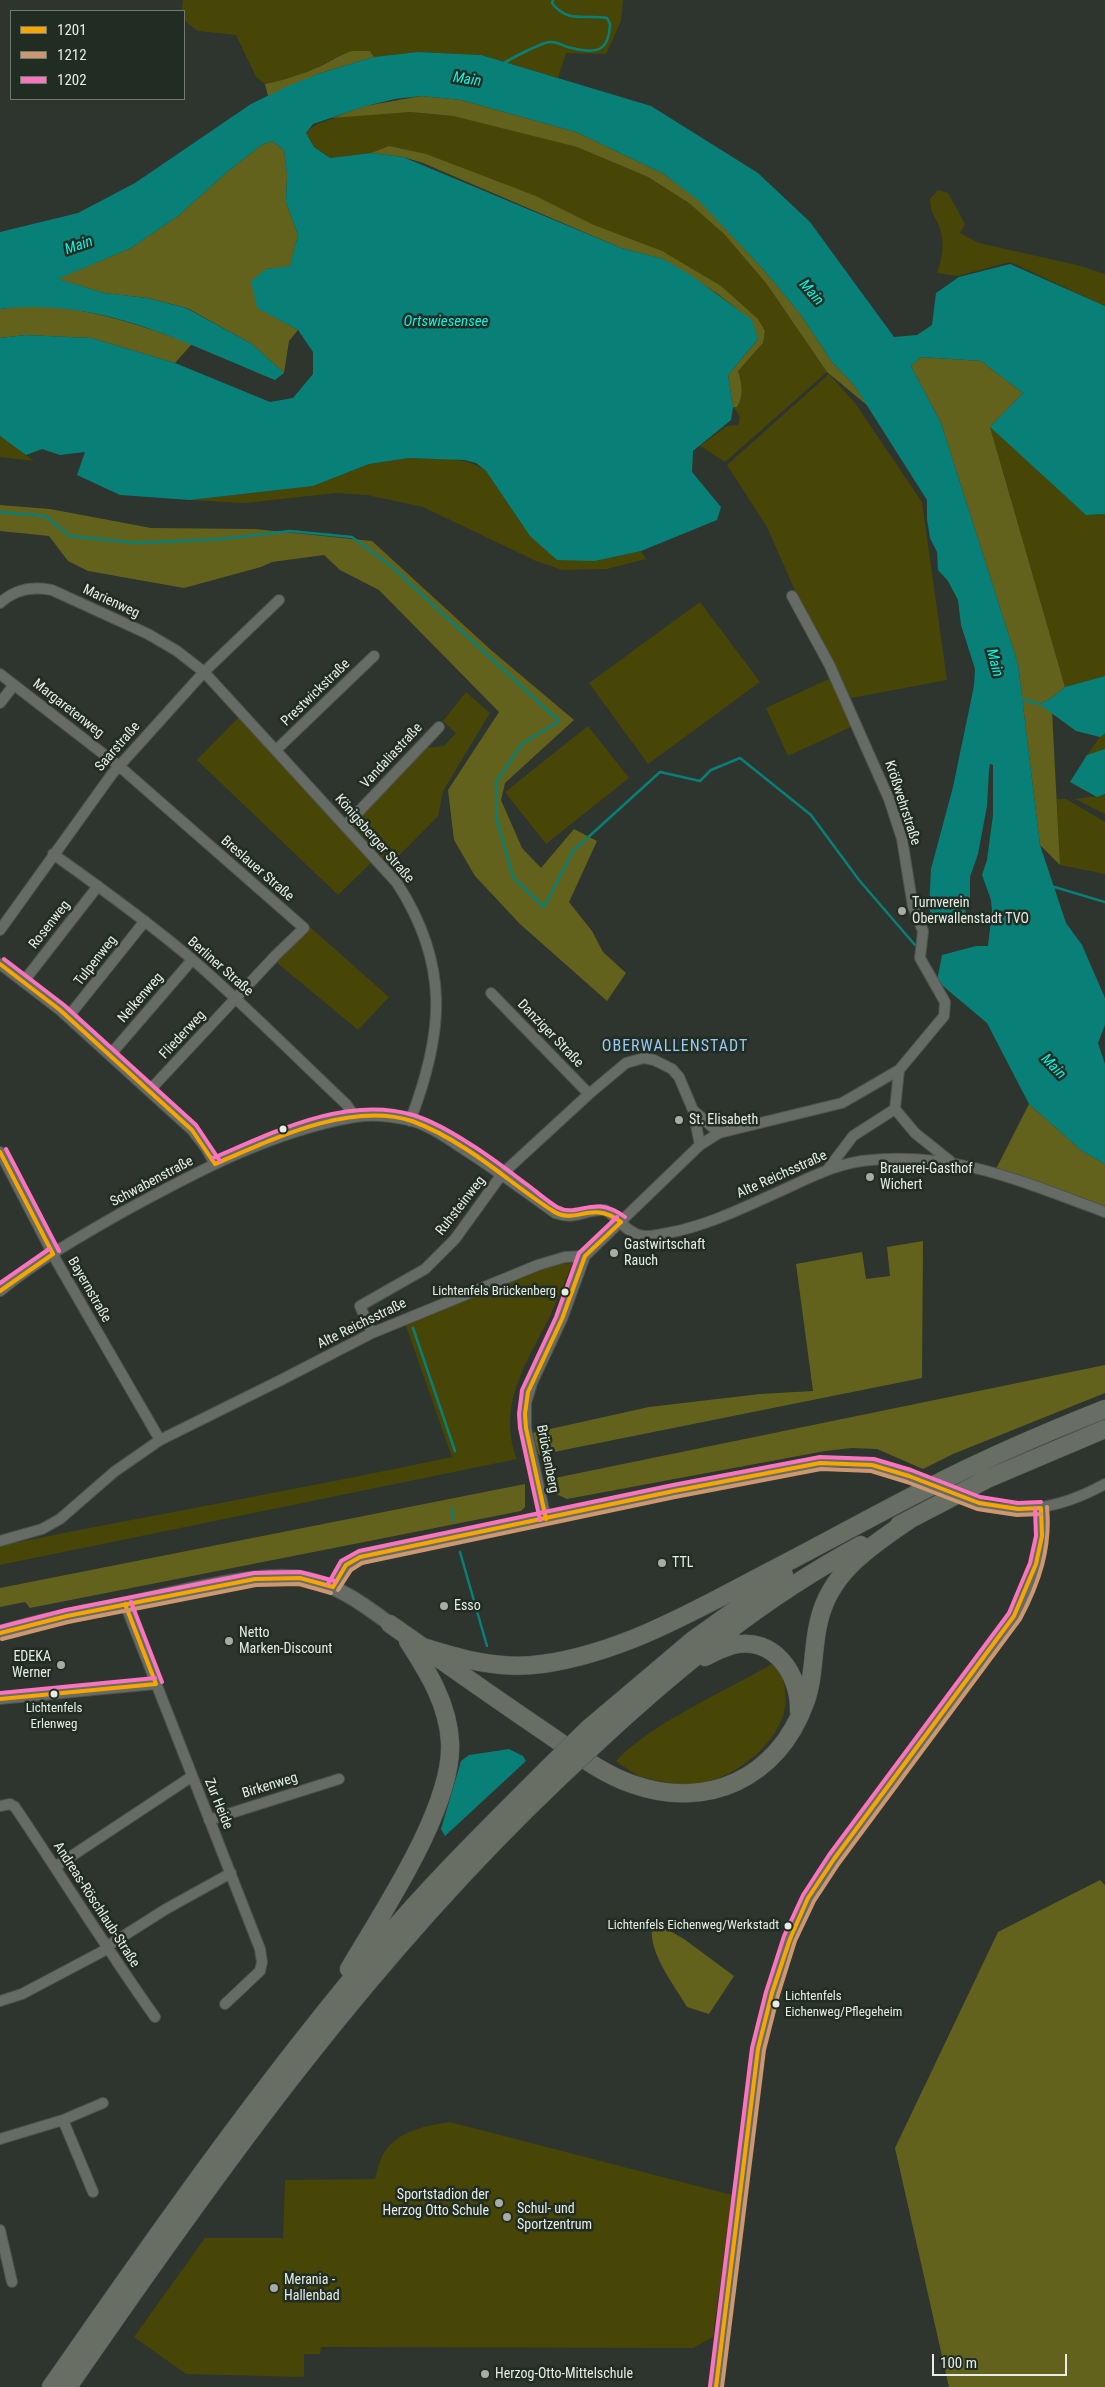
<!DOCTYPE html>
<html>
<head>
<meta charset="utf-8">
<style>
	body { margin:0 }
	#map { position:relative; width:1105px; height:2387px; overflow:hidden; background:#2e342e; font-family:"Roboto Condensed",sans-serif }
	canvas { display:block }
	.legend { position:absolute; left:10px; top:10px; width:175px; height:90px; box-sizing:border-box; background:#212d22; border:1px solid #707a70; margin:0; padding:6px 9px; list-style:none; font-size:15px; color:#e6ede6 }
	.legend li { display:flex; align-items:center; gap:10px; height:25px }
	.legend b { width:25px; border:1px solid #707a70 }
	.scale { position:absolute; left:932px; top:2354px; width:135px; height:22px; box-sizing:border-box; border:2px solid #e6ede6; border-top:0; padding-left:6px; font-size:15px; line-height:18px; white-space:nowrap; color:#e6ede6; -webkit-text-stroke:4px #212d22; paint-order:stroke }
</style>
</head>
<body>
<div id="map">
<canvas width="1105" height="2387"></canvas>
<ul class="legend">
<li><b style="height:6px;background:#f7a600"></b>1201</li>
<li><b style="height:6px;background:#cd976f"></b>1212</li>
<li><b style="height:6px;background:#fc73be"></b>1202</li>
</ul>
<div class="scale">100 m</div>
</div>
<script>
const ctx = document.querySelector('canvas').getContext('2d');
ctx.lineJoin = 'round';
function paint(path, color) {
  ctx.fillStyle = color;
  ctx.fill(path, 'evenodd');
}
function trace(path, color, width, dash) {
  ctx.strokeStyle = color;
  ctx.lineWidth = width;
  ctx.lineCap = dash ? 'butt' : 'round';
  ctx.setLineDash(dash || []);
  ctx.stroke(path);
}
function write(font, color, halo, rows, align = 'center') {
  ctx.font = font + ' "Roboto Condensed",sans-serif';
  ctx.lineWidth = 5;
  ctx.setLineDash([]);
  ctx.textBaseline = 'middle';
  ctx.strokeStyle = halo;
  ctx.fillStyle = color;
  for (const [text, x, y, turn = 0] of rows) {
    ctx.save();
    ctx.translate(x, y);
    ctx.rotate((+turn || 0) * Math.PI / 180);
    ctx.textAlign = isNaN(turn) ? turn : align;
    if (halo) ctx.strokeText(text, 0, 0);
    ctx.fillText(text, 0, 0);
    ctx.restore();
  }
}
paint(new Path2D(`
	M183 0H623L621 21 606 54 566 53 558 78 481 55 418 52 374 57 370 51C342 51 344 54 322 65 304 74 284 80 265 84L256 77 236 35 198 31 186 22 182 8Z
	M410 112 453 116 577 147 648 177 689 203 724 234 766 283 827 372 725 462 700 446 727 426 738 425C742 417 738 413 733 407H737C744 397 742 383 738 371L763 343 765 331 594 225 536 196 389 146 371 153 330 158 314 147 306 133C325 111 381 114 410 112Z
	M938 190 948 193 965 224 960 233 979 243 1077 265 1105 274V306L1010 262 958 276 937 273C942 258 945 245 940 229 936 215 931 218 930 199Z
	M829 374 855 403 922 502 947 680 851 698 796 593 767 527 727 465Z
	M990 427 1086 515 1105 514V676L1065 687Z
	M0 436 34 461 0 457Z
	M409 458C434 459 465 455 486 471L530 536 595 561 641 551 646 559 607 569 562 570 536 561 423 507 367 495 336 493 245 503 190 500 313 486 369 464Z
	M700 602 760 682 648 764 589 683Z
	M831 678 853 726 788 756 766 708Z
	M466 692 490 713 443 791 438 816 389 866 352 824 424 748 444 746 456 733 443 721Z
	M239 717 344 833 373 861 338 895 197 760Z
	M588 726 629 778 546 844 505 792Z
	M1105 734V749L1087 755 1100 737Z
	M1105 795V814L1075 799Z
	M1057 799H1066L1105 822V874L1060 865Z
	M310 927 389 997 358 1030 276 962Z
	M573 1263C565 1280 558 1298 550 1316 528 1361 496 1405 517 1459L0 1565V1546C150 1515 302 1489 452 1457L405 1323 557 1264Z
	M772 1664C775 1668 780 1672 782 1676 784 1680 784 1686 785 1691 792 1735 739 1777 699 1784 684 1786 653 1781 639 1776 631 1772 623 1766 616 1761 653 1722 724 1692 772 1664Z
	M450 2122 732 2195 713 2337 693 2348 321 2347 320 2354H304V2377L186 2374 134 2337 205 2238H283L285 2180 375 2179C377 2172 379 2163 382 2156 396 2131 424 2126 450 2122Z`), '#474607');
paint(new Path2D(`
	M352 51H370L374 57 321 73 268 96 265 84C284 80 303 74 321 66 333 60 339 55 352 51Z
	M421 96 461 100 576 132 664 174 699 200 763 269 801 315 832 362 854 385 868 406 827 372 766 283 724 234 689 203 648 177 577 147 453 116 410 112 332 118 365 106Z
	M272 141 284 150 287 174 286 202 298 235 290 267 266 269 258 308 298 330 289 341 284 373 252 344 187 308 147 298 104 293 57 279 131 248 178 216 226 173 260 146Z
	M389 146 426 154 536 196 594 225 662 251 721 286 758 319 765 331 763 343 738 371C742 383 744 397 737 407H733L728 375 754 344 758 339 751 320 718 294 663 259 621 248 423 163 403 157 371 153Z
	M29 305C87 307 138 324 192 344L175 363 91 338 26 335 0 338V309Z
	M921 357 981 361 1023 393 990 427 1065 687 1050 699 1039 704 1052 711 1060 865 1040 845 1018 664 941 423 911 366Z
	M0 505 50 509 151 528 255 529 372 541 491 650 574 720 505 783 501 800 522 848 541 868 574 829 597 841 569 902 592 931 603 952 626 973 607 1001 520 924 475 876 454 840 448 790 499 712 379 590 340 570 324 555 272 562 261 567 184 588 88 571 68 561 49 536 0 531Z
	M1029 1104 1082 1151 1105 1164V1210L996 1169Z
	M923 1241 922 1378 539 1455 532 1433 649 1407 760 1394 813 1391 796 1264 862 1252 866 1279 890 1276 887 1247Z
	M1105 1365V1393L953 1454 923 1469 877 1449 852 1448 825 1451 567 1499 556 1494 550 1479Z
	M525 1484V1507L521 1511 30 1608 25 1602 0 1607V1588Z
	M1100 1880 1105 1885V2387H949L895 2148 998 1932Z
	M654 1922 684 1939 734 1976 709 2014 687 2007C675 1986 643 1946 654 1922Z`), '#63621d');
paint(new Path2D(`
	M418 52 481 55 651 106 758 173 810 222 894 337 917 335 932 325 936 293 959 277 1010 264 1105 306V514L1086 515 990 427 1023 393 981 361 921 357 911 366 941 423 1018 664 1040 845 1066 923 1082 945 1105 998V1025L1098 1043 1105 1064V1164L1082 1151 1029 1104 987 1023 937 981 942 955 976 946H988L992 911 991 900 982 875 987 860 993 815V765L990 764 989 770 987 806 978 854 970 877V899L964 901 966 915 937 925 929 909 931 869 953 787 974 686 975 669 961 625 958 600 948 581 938 570 937 552 930 538 927 519V500L854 385 832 362 801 315 763 269 699 201 664 174 576 132 461 100 421 96 395 99 366 106 313 124 306 133 314 147 330 158 371 153 403 157 621 248 663 259 689 274 752 320 758 339 728 375 733 407 731 420 693 451 692 472 721 507 717 520 641 551 595 561 557 560 530 536 486 471 476 463 464 460 409 458 369 464 313 486 190 500 120 495 77 475 85 452 60 455 42 449 26 455 0 436V338L26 335 91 338 175 363 270 402 293 398 313 374V352L298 330 257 308 251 281 266 269 290 266 298 235 286 202 287 175 284 150 272 141 260 146 226 173 178 216 131 248 58 279 104 293 147 298 186 308 252 344 284 373 275 380C183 343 103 297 0 309V232L78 213 135 183 251 104 288 86 321 73 374 57Z
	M1105 676V734L1100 737 1076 731 1039 704 1050 699 1065 687Z
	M1105 749V794L1097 797 1070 782 1087 755Z
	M509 1749 523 1756 526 1761 445 1836 441 1829 461 1761 469 1755Z`), '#088078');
trace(new Path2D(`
	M504 63C510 59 543 42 550 42 559 41 563 47 572 48 596 54 609 52 610 24L607 18C586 14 568 24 552 3L553 0
	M0 512 45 516 70 536 137 543 221 539 290 531 352 537 391 566 559 721 522 744 496 782 497 820 513 877 544 907 573 851 660 772 700 781 711 770 740 758 811 815 859 880 915 945
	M1022 699 1039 704
	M1051 886 1105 902
	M413 1328 455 1451
	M452 1508 453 1521
	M460 1552 487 1646`), '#088078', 2.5);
const minor = new Path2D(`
	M0 603C15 589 33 586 52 590L148 634 177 651 204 672 397 883C450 965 444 1033 410 1121
	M0 674 119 766 304 928 276 955 149 1091
	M0 703 14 685
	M276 750 374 656
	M345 826 439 727
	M53 854C101 888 148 922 193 960 246 1006 295 1056 346 1104L355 1117
	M0 930 112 774 204 672 279 600
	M0 964 60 1010 192 1130 206 1148 215 1164
	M24 981 98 886
	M491 993 589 1094
	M68 1017 145 921
	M110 1055 192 960
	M895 1109 915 1133 950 1161
	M895 1109 899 1070
	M693 1110 700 1145
	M0 1152 57 1262 160 1440
	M828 1169 853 1136 895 1109
	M0 1291C37 1261 79 1237 121 1213 194 1173 272 1131 355 1117 373 1114 390 1116 408 1120 430 1125 449 1140 468 1152 497 1171 526 1192 555 1213 576 1221 585 1209 605 1210 618 1217 625 1231 639 1235 648 1238 659 1234 668 1233 710 1225 747 1206 785 1189 813 1176 840 1162 871 1160 959 1152 1025 1183 1105 1212
	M372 1333 360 1306 425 1269 455 1239 502 1174 589 1094 626 1063 644 1058 654 1060 672 1069 679 1077 693 1110 719 1133
	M980 1505C1024 1515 1066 1506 1105 1484
	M546 1519 526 1428V1403L532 1383 562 1319 585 1256 700 1145 719 1133 842 1103 899 1070 944 1016 945 1002 920 958 923 931 913 907 902 839 889 799 829 664 792 596
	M0 1541 42 1529 60 1519 114 1472 160 1440 281 1380 372 1333 538 1265 565 1257 585 1256
	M333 1587 346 1565 360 1557 674 1491 820 1463 842 1462 869 1464 904 1474
	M125 1604 260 1949 262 1962 260 1971 225 2004
	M0 1699 156 1684
	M0 1806 10 1804 15 1807C62 1877 106 1948 155 2017
	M209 1820 339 1779
	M55 1867 191 1777
	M106 1947 166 1909 231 1873
	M0 2001 22 1994 107 1949
	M63 2120 93 2192
	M0 2139 63 2120 103 2103
	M0 2230 12 2282
	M716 2387 758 2049C769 2000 782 1949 805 1904 813 1888 824 1874 834 1859L1014 1616C1032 1584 1047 1546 1041 1508`);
const tertiary = new Path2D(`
	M0 1633C41 1620 84 1613 126 1604 175 1594 260 1569 307 1579 339 1586 364 1605 390 1624`);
const trunk = new Path2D(`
	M899 1525 987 1479 1105 1429
	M390 1624C441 1660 493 1697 545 1732 573 1751 600 1773 632 1784 707 1811 778 1778 805 1703 815 1677 812 1648 819 1621 830 1572 870 1547 909 1520
	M420 1646C461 1659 499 1670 542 1664 628 1652 706 1604 782 1565 830 1540 877 1514 926 1489 984 1459 1044 1433 1105 1409
	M705 1657C714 1652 723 1648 733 1645 774 1636 800 1674 799 1711
	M589 1728 693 1640 784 1575
	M603 1737C682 1664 766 1596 861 1545
	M349 1969C382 1913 454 1806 450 1742 448 1704 428 1672 408 1641
	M51 2387C155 2237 261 2086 379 1946 431 1884 489 1827 546 1770
	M68 2387C216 2172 369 1958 559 1778`);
trace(minor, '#4c524c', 12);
trace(tertiary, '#4c524c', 16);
trace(trunk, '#4c524c', 19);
trace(minor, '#666b66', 10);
trace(tertiary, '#666b66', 14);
trace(trunk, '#686e64', 18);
const minorBridge = new Path2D(`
	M904 1474 980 1505`);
const trunkBridge = new Path2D(`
	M546 1770 589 1728
	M559 1778 603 1737`);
trace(minorBridge, '#4c524c', 12, []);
trace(trunkBridge, '#4c524c', 19, []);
trace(minorBridge, '#666b66', 10);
trace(trunkBridge, '#686e64', 18);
trace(new Path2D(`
	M0 964 60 1010 192 1130 215 1164
	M0 1152 53 1254
	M215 1164C271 1140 350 1101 412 1121 431 1128 449 1138 466 1149 496 1168 523 1192 553 1211 576 1226 591 1199 621 1222
	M0 1291 53 1254
	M546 1519 526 1428 525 1414 528 1392 562 1319 585 1256 621 1222
	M333 1587 346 1565 360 1557 674 1491 820 1463 872 1465 909 1476 979 1503 1018 1509 1041 1508
	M125 1604 156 1684
	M0 1633 67 1616 255 1579 300 1578 333 1587
	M0 1699 156 1684
	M716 2387 758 2049 772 1993 790 1939 808 1898 834 1859 1014 1616 1036 1564 1042 1536 1041 1508`), '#f7a600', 4);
trace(new Path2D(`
	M338 1590 351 1570 362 1563 675 1497 821 1469 871 1471 907 1482 977 1509 1017 1515 1041 1514
	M2 1639 68 1622 256 1585 299 1584 331 1593
	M722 2387 764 2050 778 1995 795 1941 814 1901 839 1863 1020 1619C1039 1583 1051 1548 1047 1507`), '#cd976f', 4);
trace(new Path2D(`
	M4 959 64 1005 196 1125 220 1161
	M6 1149 59 1251
	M213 1158C272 1133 346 1095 413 1115 433 1121 453 1133 470 1144 491 1157 510 1172 529 1186 538 1193 547 1201 557 1207 579 1219 592 1193 625 1217
	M0 1283 49 1249
	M540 1520 520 1428 519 1414 522 1390 556 1317 579 1253 617 1217
	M328 1584 341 1561 359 1551 673 1485 820 1457 874 1459 911 1470 980 1497 1018 1503 1041 1502
	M131 1602 162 1682
	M0 1627 66 1610 254 1573 300 1572 335 1581
	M0 1693 155 1678
	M710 2386 752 2048 766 1992 784 1936 803 1895 829 1855 1009 1613 1030 1563 1036 1536 1035 1509`), '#fc73be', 4);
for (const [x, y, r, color] of [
	[902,911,5,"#a6aca6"],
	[679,1120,5,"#a6aca6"],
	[283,1129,4.5,"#e6ede6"],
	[870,1177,5,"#a6aca6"],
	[614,1253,5,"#a6aca6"],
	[565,1292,4.5,"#e6ede6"],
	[662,1563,5,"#a6aca6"],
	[444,1606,5,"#a6aca6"],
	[229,1641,5,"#a6aca6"],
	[61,1665,5,"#a6aca6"],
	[54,1694,4.5,"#e6ede6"],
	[788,1926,4.5,"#e6ede6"],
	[776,2004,4.5,"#e6ede6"],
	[499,2203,5,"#a6aca6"],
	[507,2217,5,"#a6aca6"],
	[274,2288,5,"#a6aca6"],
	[485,2374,5,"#a6aca6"]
]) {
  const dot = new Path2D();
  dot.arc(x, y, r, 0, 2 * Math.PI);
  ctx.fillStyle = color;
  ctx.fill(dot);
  trace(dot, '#212d22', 2);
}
write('13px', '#e6ede6', '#212d22', [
	["Lichtenfels Brückenberg",556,1292],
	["Lichtenfels",54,1709,"center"],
	["Erlenweg",54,1725,"center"],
	["Lichtenfels Eichenweg/Werkstadt",779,1926],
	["Lichtenfels",785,1997,"left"],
	["Eichenweg/Pflegeheim",785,2013,"left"]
], 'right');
write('14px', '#e6ede6', '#212d22', [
	["Marienweg",111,602,25],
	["Prestwickstraße",316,693,-44],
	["Margaretenweg",68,709,38],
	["Saarstraße",118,747,-49],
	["Vandaliastraße",392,756,-47],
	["Krößwehrstraße",902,803,72],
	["Königsberger Straße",374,839,49],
	["Breslauer Straße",257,869,41],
	["Rosenweg",50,925,-52],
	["Tulpenweg",96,961,-52],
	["Berliner Straße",220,967,41],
	["Nelkenweg",141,998,-49],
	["Danziger Straße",550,1034,46],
	["Fliederweg",183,1035,-47],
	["Alte Reichsstraße",782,1175,-24],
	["Schwabenstraße",152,1182,-28],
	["Ruhsteinweg",461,1206,-52],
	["Bayernstraße",89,1290,60],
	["Alte Reichsstraße",362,1324,-26],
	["Brückenberg",547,1459,79],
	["Birkenweg",270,1786,-17],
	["Zur Heide",218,1804,68],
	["Andreas-Röschlaub-Straße",96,1905,57]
]);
write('14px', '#e6ede6', '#212d22', [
	["Turnverein",912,903],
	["Oberwallenstadt TVO",912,919],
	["St. Elisabeth",689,1120],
	["Brauerei-Gasthof",880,1169],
	["Wichert",880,1185],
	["Gastwirtschaft",624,1245],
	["Rauch",624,1261],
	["TTL",672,1563],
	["Esso",454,1606],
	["Netto",239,1633],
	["Marken-Discount",239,1649],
	["EDEKA",51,1657,"right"],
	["Werner",51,1673,"right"],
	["Sportstadion der",489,2195,"right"],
	["Herzog Otto Schule",489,2211,"right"],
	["Schul- und",517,2209],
	["Sportzentrum",517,2225],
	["Merania -",284,2280],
	["Hallenbad",284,2296],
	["Herzog-Otto-Mittelschule",495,2374]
], 'left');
write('italic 15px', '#03f5e6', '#212d22', [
	["Main",467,80,9],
	["Main",79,246,-19],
	["Main",811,293,49],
	["Ortswiesensee",446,322],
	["Main",994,663,75],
	["Main",1053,1067,46]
]);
ctx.letterSpacing = '1px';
write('16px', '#99c9f5', '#212d22', [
	["OBERWALLENSTADT",675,1047]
]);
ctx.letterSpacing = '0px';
</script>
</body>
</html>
